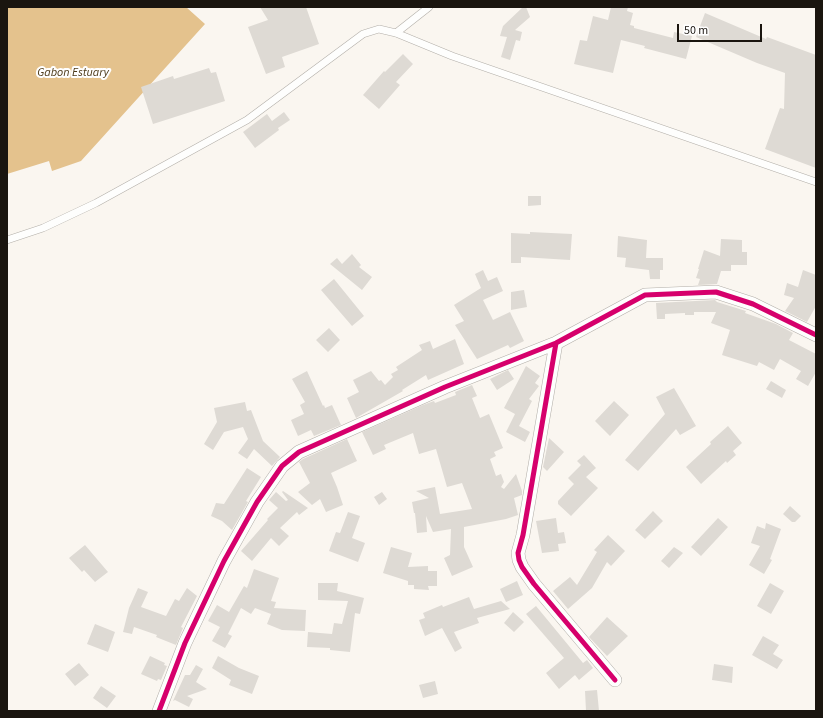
<!DOCTYPE html>
<html>
<head>
<meta charset="utf-8">
<style>
	body { margin:0 }
	#map { position:relative; width:823px; height:718px; overflow:hidden; background:#faf6f0; font-family:"Source Sans 3",sans-serif }
	canvas { display:block }
	.frame { position:absolute; inset:0; border:8px solid #1a150f; pointer-events:none }
	.scale { position:absolute; left:677px; top:24px; width:85px; height:18px; box-sizing:border-box; border:2px solid #1a150f; border-top:0; padding-left:5px; font-size:12px; line-height:14px; white-space:nowrap; color:#1a150f; -webkit-text-stroke:3px #fff; paint-order:stroke }
</style>
</head>
<body>
<div id="map">
<canvas width="823" height="718"></canvas>
<div class="frame"></div>
<div class="scale">50 m</div>
</div>
<script>
const ctx = document.querySelector('canvas').getContext('2d');
ctx.lineJoin = 'round';
function paint(path, color) {
  ctx.fillStyle = color;
  ctx.fill(path, 'evenodd');
}
function trace(path, color, width, dash) {
  ctx.strokeStyle = color;
  ctx.lineWidth = width;
  ctx.lineCap = dash ? 'butt' : 'round';
  ctx.setLineDash(dash || []);
  ctx.stroke(path);
}
function write(font, color, halo, rows, align = 'center') {
  ctx.font = font + ' "Source Sans 3",sans-serif';
  ctx.lineWidth = 4;
  ctx.setLineDash([]);
  ctx.textBaseline = 'middle';
  ctx.strokeStyle = halo;
  ctx.fillStyle = color;
  for (const [text, x, y, turn = 0] of rows) {
    ctx.save();
    ctx.translate(x, y);
    ctx.rotate((+turn || 0) * Math.PI / 180);
    ctx.textAlign = isNaN(turn) ? turn : align;
    if (halo) ctx.strokeText(text, 0, 0);
    ctx.fillText(text, 0, 0);
    ctx.restore();
  }
}
paint(new Path2D(`
	M7 7H186L205 24 81 161 52 171 49 161 7 174Z`), '#e4c28d');
paint(new Path2D(`
	M260 7H306L319 44 282 57 285 67 266 74 248 27 268 20Z
	M523 7H526L530 17 515 30 522 32 520 41 516 40 510 60 501 57 507 37 500 36 503 26Z
	M611 7H628L627 11 633 13 630 25 634 26V28L673 38 674 32 692 36 686 59 644 48 645 46 621 40 613 73 574 64 580 40 587 41 593 16 608 20Z
	M705 13 766 39 767 37 816 55V168L765 149 780 108 784 109 785 73 757 63 696 37Z
	M403 54 413 64 396 82 400 85 379 109 363 95 384 71 385 72Z
	M209 68 211 73 216 72 225 101 153 124 141 87 173 76 174 79Z
	M284 112 290 120 278 128 279 130 255 148 243 132 267 114 272 121Z
	M528 196H541V205L528 206Z
	M530 232 572 234 570 260 521 257V263H511V233L530 234Z
	M618 236 647 240 646 258H663V270H660V279H650L649 270 625 267 626 258 617 257Z
	M721 239 742 240V252H747V265H731V271H721L717 284 698 285 700 279 696 278 699 269H698L704 250 720 256Z
	M352 254 361 265 359 267 372 277 362 290 330 264 337 258 342 264Z
	M483 270 488 281 497 277 503 291 483 300 493 320 510 312 524 341 510 348 508 345 477 359 455 325 464 321 454 305 481 288 475 274Z
	M803 270 816 275V306L807 322 785 311 794 298 784 295 787 283 798 287Z
	M334 279 364 316 352 326 321 290Z
	M524 290 527 307 511 310V292Z
	M715 300 717 302 746 311 745 313 776 324 793 333 789 340 816 354V372L808 386 796 379 801 371 780 359 774 370 759 362 757 366 722 355 730 330 711 323 716 312H694V315H685V313L665 314V319H657L656 303Z
	M329 328 340 340 328 352 316 340Z
	M455 339 464 364 428 380 426 375 402 390 403 391 356 418 347 398 359 392 353 380 371 371 379 381 381 380 385 385 393 377 391 374 398 370 396 367 422 350 419 345 430 341 433 349Z
	M526 366 540 376 535 383 539 386 529 399 532 401 519 426 530 432 525 442 506 432 515 414 504 408Z
	M508 370 514 379 497 390 490 379Z
	M307 371 323 406 324 405 325 408 332 405 341 425 314 436 311 430 298 436 291 420 304 414 300 405 305 402 292 379Z
	M771 381 786 390 782 398 766 389Z
	M472 385 477 396 472 398 480 418 489 414 503 448 494 452 496 456 490 459 496 476 501 474 504 482 501 487 504 489 516 474 522 491V495L514 498 518 515 506 519 464 527V547L473 567 452 576 444 558 450 555 451 529 433 532 426 516 427 532 417 533 415 513H414L412 502 429 498 416 491 435 487 440 514 472 509 462 483 447 487 436 449 419 454 413 433 384 445 386 449 373 455 362 432 423 405 434 401 435 403 456 395 455 392Z
	M674 388 696 426 680 435 676 429 638 471 625 460 665 414 656 397Z
	M614 401 629 415 610 436 595 421Z
	M245 402 247 411 251 410 263 441 280 457 272 466 254 449 247 459 238 453 248 439 243 427 224 432 213 450 204 444 217 422 214 408Z
	M728 426 742 443 733 451 736 455 727 463 726 461 701 484 686 467 711 444 710 442Z
	M549 438 564 452 547 471 543 467Z
	M347 439 357 461 331 473 337 487 343 505 326 512 320 499 312 505 298 492 310 483 299 462 303 459Z
	M584 455 596 468 586 477 598 488 571 516 558 504V501L574 484 568 478 581 465 577 461Z
	M247 468 261 477 246 501 248 502 232 530 222 521 211 516 216 503 224 504Z
	M283 491 308 508 299 515 297 512 280 528 289 536 279 546 271 538 252 561 241 551 268 520 267 519 278 508 269 500 276 492 286 501 288 500 282 492Z
	M382 492 387 499 379 505 374 497Z
	M790 506 801 516 795 522H792L783 514Z
	M653 511 663 521 645 539 635 530Z
	M348 512 360 516 352 538 365 543 358 562 329 551 336 532 340 533Z
	M556 518 558 533 564 532 566 543 558 544 559 551 542 553 536 521Z
	M718 518 728 527 701 556 691 547Z
	M766 523 781 529 770 559 772 560 764 574 749 565 760 546 751 543 757 526 765 529Z
	M608 535 625 551 611 566 607 562 592 588 568 609 553 591 570 577 577 585 597 552 594 550Z
	M85 545 108 572 95 582 84 570 82 572 69 558Z
	M391 547 412 553 408 567 428 566V571H437V586H428L429 590 414 589V585H408V581L383 573Z
	M674 547 683 553 669 568 661 561Z
	M254 569 279 578 271 601 276 602 274 608 306 610 305 631 282 630 267 624 271 614 255 608 251 614 241 608 228 634 232 636 225 648 212 641 220 627 208 621 217 605 229 612 244 586 247 588Z
	M517 581 523 595 506 602 500 589Z
	M318 583H338L337 591 364 598 360 614 355 613 350 652 330 650V648L307 647 308 632 332 634 334 623 342 624 348 601 318 600Z
	M770 583 784 591 771 614 757 606Z
	M138 588 148 592 141 607 166 616 175 599 179 601 187 588 197 596 181 627 183 628 176 645 156 637 157 635 134 627 132 634 123 632 129 608Z
	M469 597 474 609 501 601 510 609 477 618 479 623 454 632 462 648 455 652 442 628 425 636 419 620 425 618 423 613 442 605 443 607Z
	M536 606 583 663 587 660 593 668 579 680 575 675 559 689 546 673 564 658 526 614Z
	M513 612 524 622 514 632 504 623Z
	M607 617 628 636 607 656 589 637Z
	M95 624 115 632 108 652 87 644Z
	M763 636 779 645 773 654 783 660 777 669 752 655Z
	M150 656 165 663 164 665 167 666 161 680 158 679 157 681 141 674Z
	M218 656 239 668 259 676 252 694 229 685 231 680 212 668Z
	M79 663 89 675 75 686 65 674Z
	M714 664 733 667 732 683 712 680Z
	M196 665 203 669 196 682 207 689 187 696 193 699 189 707 175 700 173 701 185 675H190Z
	M435 681 438 694 423 698 419 685Z
	M101 686 116 696 107 708 93 698Z
	M597 690 599 711H586L585 691Z`), '#dedad4');
const lane = new Path2D(`
	M396 33 429 7
	M7 240 43 228 96 203 247 120 363 34 379 29 396 33 452 56 816 182`);
const street = new Path2D(`
	M556 343 523 535 518 553 519 560 522 567 534 584 615 680
	M159 711 185 643 224 561 257 502 282 466 299 452 445 387 556 343 645 295 716 292 753 304 816 335`);
trace(lane, '#b2aea8', 8);
trace(street, '#b2aea8', 14);
trace(lane, '#fefefd', 7);
trace(street, '#fefefd', 13);
trace(new Path2D(`
	M556 343 523 535 518 553 519 560 522 567 534 584 615 680
	M159 711 185 643 224 561 257 502 282 466 299 452 445 387 556 343 645 295 716 292 753 304 816 335`), '#d6006c', 5);
write('italic 12px', '#4b3817', '#fff', [
	["Gabon Estuary",73,73]
]);
</script>
</body>
</html>
